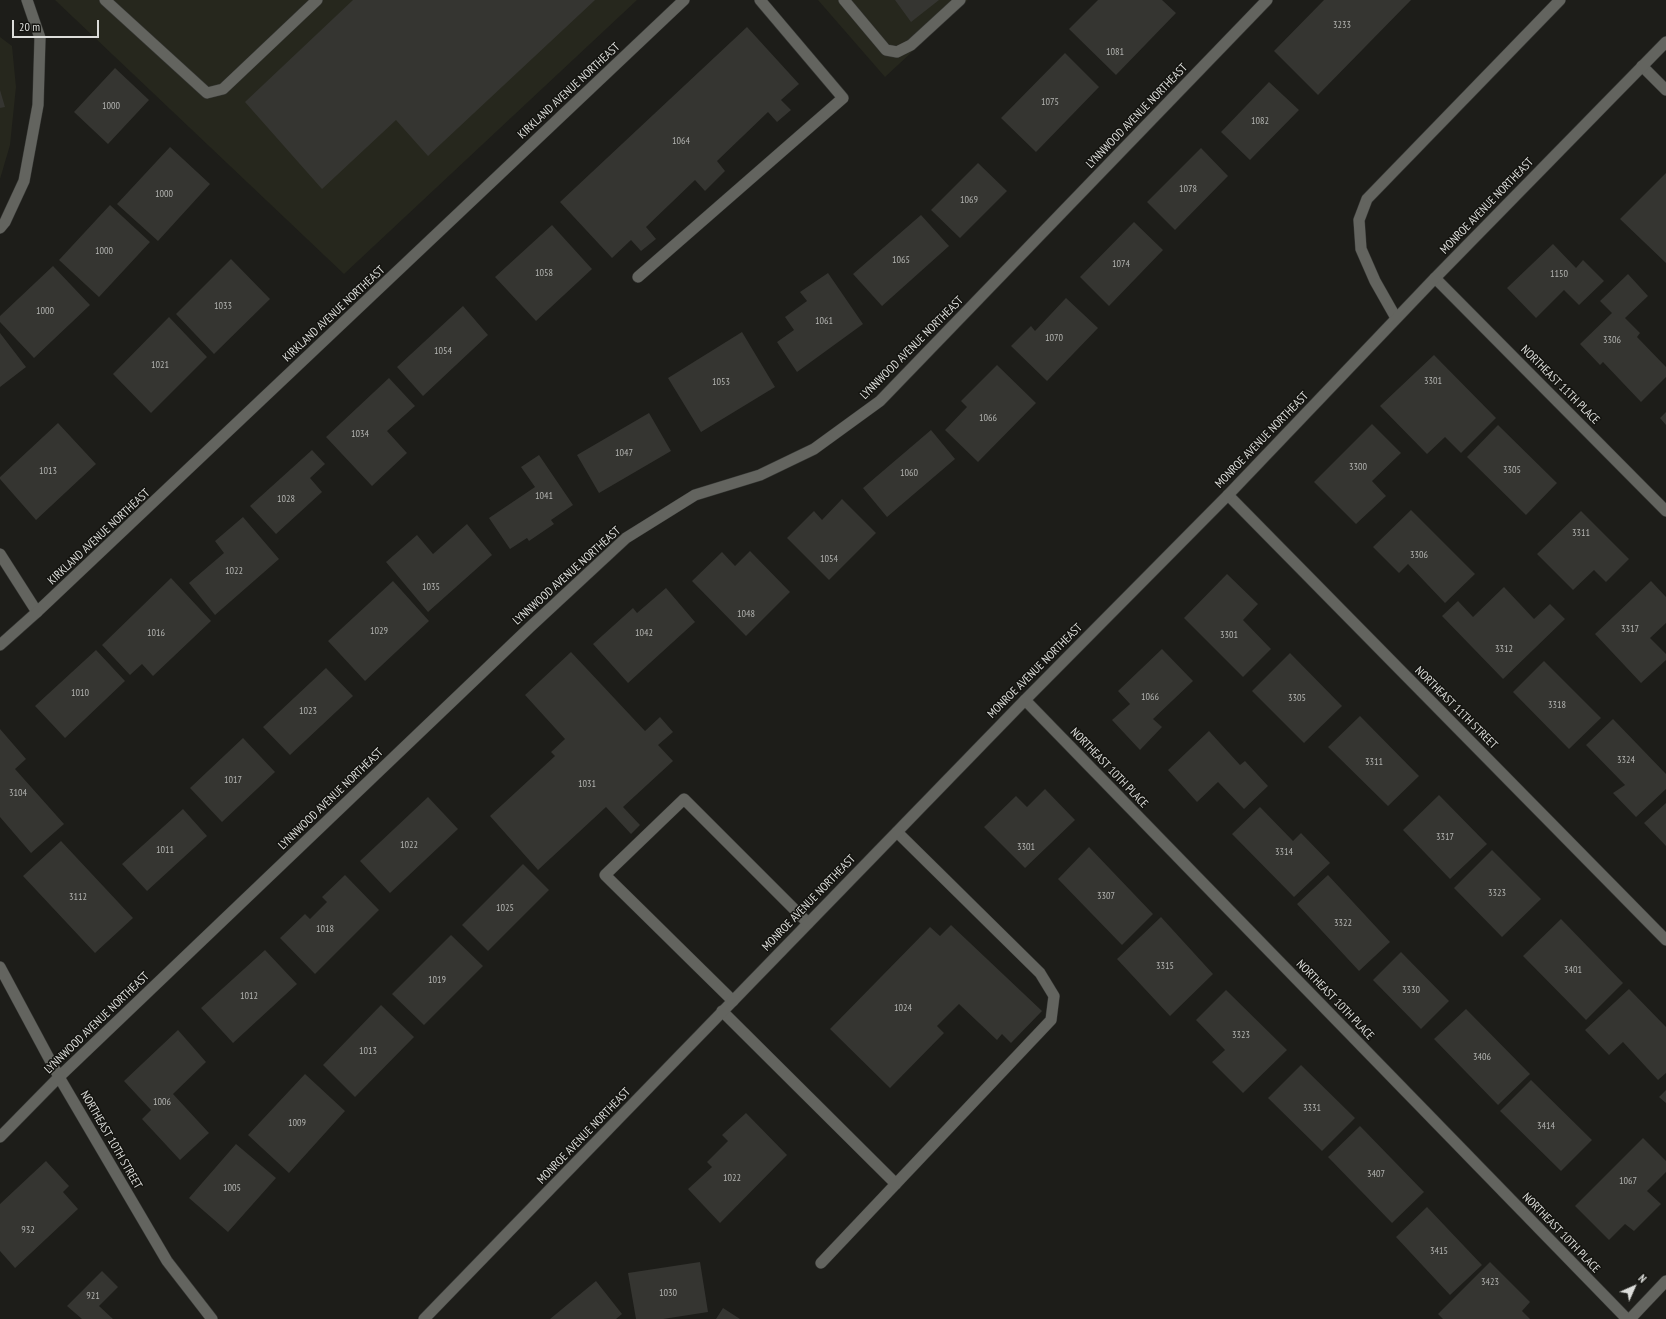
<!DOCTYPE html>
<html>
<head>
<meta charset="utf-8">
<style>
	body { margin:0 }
	#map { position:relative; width:1666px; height:1319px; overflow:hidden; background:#1d1d19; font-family:"PT Sans Narrow",sans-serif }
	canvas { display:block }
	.north { position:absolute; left:1614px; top:1267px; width:40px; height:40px; -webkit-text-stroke:3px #141410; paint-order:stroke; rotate:45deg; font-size:11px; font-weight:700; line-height:16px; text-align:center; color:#dcddda }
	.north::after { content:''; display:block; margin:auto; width:14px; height:18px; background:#dcddda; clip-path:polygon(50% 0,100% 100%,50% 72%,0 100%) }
	.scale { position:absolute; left:12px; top:20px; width:87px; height:18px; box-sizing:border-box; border:2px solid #dcddda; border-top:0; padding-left:5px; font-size:12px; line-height:14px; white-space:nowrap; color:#dcddda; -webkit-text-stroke:3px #141410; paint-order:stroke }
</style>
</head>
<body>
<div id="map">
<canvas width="1666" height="1319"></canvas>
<div class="north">N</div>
<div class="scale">20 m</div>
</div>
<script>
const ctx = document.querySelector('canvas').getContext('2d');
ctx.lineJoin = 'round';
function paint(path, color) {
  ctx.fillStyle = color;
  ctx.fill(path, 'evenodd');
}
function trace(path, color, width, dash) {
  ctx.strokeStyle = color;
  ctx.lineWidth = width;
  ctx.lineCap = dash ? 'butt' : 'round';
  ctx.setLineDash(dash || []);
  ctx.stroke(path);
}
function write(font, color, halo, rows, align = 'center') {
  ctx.font = font + ' "PT Sans Narrow",sans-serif';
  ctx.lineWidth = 3;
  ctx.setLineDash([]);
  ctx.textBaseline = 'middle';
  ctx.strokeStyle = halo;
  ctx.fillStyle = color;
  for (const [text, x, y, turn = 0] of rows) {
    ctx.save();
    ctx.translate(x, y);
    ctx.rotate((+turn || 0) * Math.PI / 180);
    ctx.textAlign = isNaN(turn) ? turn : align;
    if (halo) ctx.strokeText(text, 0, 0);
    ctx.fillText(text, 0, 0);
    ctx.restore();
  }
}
paint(new Path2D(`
	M55 0H637L344 274Z
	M818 0H968L885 77Z
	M0 37 12 46 16 87 10 145 0 179Z`), '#26271d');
paint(new Path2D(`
	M353 0H595L428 156 396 120 322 189 245 102Z
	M895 0H939L911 22Z
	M1098 0H1162L1176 13 1116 75 1069 29Z
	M1324 0H1411L1318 95 1274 51Z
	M747 27 799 84 781 100 791 110 777 122 768 112 717 161 725 171 705 191 695 180 646 227 656 239 641 251 631 240 612 258 560 202Z
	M1065 53 1099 87 1036 152 1001 118Z
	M115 68 149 100 108 144 74 112Z
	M1269 82 1299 110 1250 160 1221 132Z
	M0 90 5 107 0 108Z
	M170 147 210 184 158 241 117 204Z
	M1201 148 1228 176 1175 230 1147 202Z
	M978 163 1007 191 960 238 931 210Z
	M1666 173V263L1620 219Z
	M110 205 150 242 99 297 59 260Z
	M921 215 949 246 882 306 853 274Z
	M1134 222 1163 250 1109 306 1080 277Z
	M552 225 592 269 536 321 495 277Z
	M1553 244 1576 268 1583 260 1604 281 1579 305 1564 290 1536 318 1507 288Z
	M231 259 270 299 214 354 176 314Z
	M53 266 90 305 34 358 0 322V316Z
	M828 273 863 324 797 372 777 342 794 330 785 317 807 301 800 292Z
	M1628 274 1648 296 1625 318 1640 333 1637 337 1666 367V377L1641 402 1603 362 1600 365 1580 344 1612 313 1600 301Z
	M1066 298 1098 328 1047 381 1011 346 1031 326 1035 331Z
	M463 306 488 335 423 396 397 367Z
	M169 317 207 357 151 413 113 374Z
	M742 332 775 387 701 432 668 378Z
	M0 333 26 367 0 387Z
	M1434 355 1496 418 1461 453 1445 437 1427 454 1380 406Z
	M997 365 1036 403 978 462 945 430 967 407 961 401Z
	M389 378 415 406 387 431 407 453 372 486 326 437Z
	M1666 412V425L1660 418Z
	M649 413 671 451 599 493 577 455Z
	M58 423 96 464 36 520 0 479V477Z
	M1372 424 1401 453 1372 481 1386 496 1356 524 1314 482Z
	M1498 425 1557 483 1526 515 1467 457Z
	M931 430 955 459 887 517 863 488Z
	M312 450 325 464 310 478 322 492 276 534 250 506Z
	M539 455 573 505 551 520 554 524 529 541 527 538 510 549 489 518 535 487 521 467Z
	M842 499 876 533 829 580 787 538 814 511 822 520Z
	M1411 510 1475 574 1445 603 1408 564 1399 573 1373 547Z
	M1581 511 1629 559 1606 582 1594 570 1573 590 1537 554Z
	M243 517 279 559 215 615 189 583 224 553 215 541Z
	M467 524 492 555 428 612 386 562 417 535 433 554Z
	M750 551 790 592 746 636 692 581 722 552 735 566Z
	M1227 574 1258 604 1243 620 1271 649 1243 677 1184 618Z
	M171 578 211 621 153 676 142 664 130 675 102 645Z
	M393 581 429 621 365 681 328 641Z
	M1651 581 1666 597V623L1650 638 1666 654V660L1641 683 1595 634Z
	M1504 587 1534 619 1550 604 1565 619 1503 679 1442 616 1458 601 1473 617Z
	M666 588 695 622 628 683 593 644 633 608 637 613Z
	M1162 649 1193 681 1153 719 1162 727 1140 750 1112 720 1130 704 1118 691Z
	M96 650 125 681 65 738 35 706Z
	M571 652 645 731 660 717 673 732 658 745 673 761 623 807 640 825 631 834 606 807 538 870 490 816 555 756 551 752 565 739 525 695Z
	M1290 653 1342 706 1304 743 1252 691Z
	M1544 661 1601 718 1569 749 1513 692Z
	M326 668 353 696 290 755 263 727Z
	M1360 716 1419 776 1388 806 1328 747Z
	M1613 719 1666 774V789L1636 817 1613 793 1625 785 1586 745Z
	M0 729 26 759 15 769 64 824 31 853 0 817Z
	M1209 731 1240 765 1245 761 1268 786 1244 809 1218 782 1197 802 1168 770Z
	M243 738 275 772 222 822 190 788Z
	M1045 789 1075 820 1025 868 984 827 1016 796 1027 807Z
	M1439 795 1487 844 1450 879 1403 830Z
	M428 797 458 829 390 893 360 861Z
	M1666 803V846L1644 823Z
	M1260 807 1293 841 1301 833 1330 863 1294 897 1232 834Z
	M183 809 207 836 147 891 122 864Z
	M61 841 133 918 95 953 23 876Z
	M1089 847 1153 914 1122 945 1058 879Z
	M1492 850 1541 899 1502 937 1454 888Z
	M523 864 549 890 488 951 462 925Z
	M345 875 379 910 315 974 280 938 305 914 310 919 327 902 322 897Z
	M1328 875 1390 942 1359 971 1297 904Z
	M1161 917 1213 974 1170 1016 1117 959Z
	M1561 919 1623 983 1586 1020 1523 956Z
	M951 925 1042 1011 1011 1043 1002 1034 997 1040 959 1004 937 1026 944 1033 890 1088 830 1029 930 927 940 936Z
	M451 935 483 966 424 1025 392 994Z
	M265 950 297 984 233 1043 201 1008Z
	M1401 952 1449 1001 1421 1029 1373 980Z
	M1629 989 1666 1027V1073L1658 1080 1623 1042 1609 1055 1585 1030Z
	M1226 990 1287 1050 1243 1093 1212 1062 1225 1050 1196 1020Z
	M381 1005 414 1037 355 1097 323 1065Z
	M1466 1009 1530 1074 1498 1105 1434 1039Z
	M178 1030 206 1062 173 1094 209 1133 180 1160 142 1119 151 1110 124 1081Z
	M1301 1065 1355 1118 1322 1151 1268 1098Z
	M305 1074 345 1111 289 1173 248 1135Z
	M1531 1080 1592 1140 1561 1171 1500 1111Z
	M1666 1090V1103L1659 1097Z
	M746 1113 787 1155 720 1223 688 1189 712 1167 707 1162 728 1141 722 1135Z
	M1360 1126 1424 1192 1392 1223 1328 1157Z
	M1643 1138 1666 1161V1172L1647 1191 1661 1204 1634 1231 1625 1224 1609 1240 1575 1206Z
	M236 1144 276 1178 228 1232 189 1198Z
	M46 1161 69 1186 63 1192 78 1209 15 1268 0 1251V1204Z
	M1427 1207 1482 1265 1450 1295 1396 1237Z
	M700 1262 708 1312 663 1319H636L628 1273Z
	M1490 1262 1530 1302 1522 1311 1530 1319H1443L1438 1314Z
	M102 1271 118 1287 99 1306 113 1319H82L67 1306Z
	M596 1281 622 1314 616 1319H550Z
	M723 1308 740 1319H716Z`), '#353531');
const service = new Path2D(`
	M105 0 207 93 223 89 317 0
	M844 0 886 50 897 52 911 45 960 0
	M1642 66 1666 90
	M638 277 843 98 760 0
	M1396 318 1375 281 1361 249 1359 220 1367 199 1560 0
	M0 554 37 612
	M733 1001 605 875 684 799 808 923
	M722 1011 896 1184
	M821 1263 1051 1020 1054 996 1040 973 897 832`);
const minor = new Path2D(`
	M0 228 5 222 24 181 38 105 40 38 27 0
	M1435 278 1666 511
	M1228 495 1666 940
	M0 645 37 612 684 0
	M1025 700 1627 1319
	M0 967 59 1077 167 1261 212 1319
	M0 1137 59 1077 529 628 626 538 695 495 760 475 814 449 880 401 1267 0
	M1630 1319 1666 1281`);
const tertiary = new Path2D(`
	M424 1319 1025 700 1228 495 1435 278 1666 42`);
trace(service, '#363734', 12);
trace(minor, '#363734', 12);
trace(tertiary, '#363734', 12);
trace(service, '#63645f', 11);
trace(minor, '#63645f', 11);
trace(tertiary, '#63645f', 11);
write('10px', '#b2b3b0', null, [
	["3233",1342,25],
	["1081",1115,52],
	["1075",1050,102],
	["1000",111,106],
	["1082",1260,121],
	["1064",681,141],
	["1078",1188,189],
	["1000",164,194],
	["1069",969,200],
	["1000",104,251],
	["1065",901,260],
	["1074",1121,264],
	["1058",544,273],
	["1150",1559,274],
	["1033",223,306],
	["1000",45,311],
	["1061",824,321],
	["1070",1054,338],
	["3306",1612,340],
	["1054",443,351],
	["1021",160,365],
	["3301",1433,381],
	["1053",721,382],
	["1066",988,418],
	["1034",360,434],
	["1047",624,453],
	["3300",1358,467],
	["3305",1512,470],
	["1013",48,471],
	["1060",909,473],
	["1041",544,496],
	["1028",286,499],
	["3311",1581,533],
	["3306",1419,555],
	["1054",829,559],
	["1022",234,571],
	["1035",431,587],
	["1048",746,614],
	["3317",1630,629],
	["1029",379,631],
	["1016",156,633],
	["1042",644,633],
	["3301",1229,635],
	["3312",1504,649],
	["1010",80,693],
	["1066",1150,697],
	["3305",1297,698],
	["3318",1557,705],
	["1023",308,711],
	["3324",1626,760],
	["3311",1374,762],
	["1017",233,780],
	["1031",587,784],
	["3104",18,793],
	["3317",1445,837],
	["1022",409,845],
	["3301",1026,847],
	["1011",165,850],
	["3314",1284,852],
	["3323",1497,893],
	["3307",1106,896],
	["3112",78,897],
	["1025",505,908],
	["3322",1343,923],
	["1018",325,929],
	["3315",1165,966],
	["3401",1573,970],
	["1019",437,980],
	["3330",1411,990],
	["1012",249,996],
	["1024",903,1008],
	["3323",1241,1035],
	["1013",368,1051],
	["3406",1482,1057],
	["1006",162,1102],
	["3331",1312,1108],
	["1009",297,1123],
	["3414",1546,1126],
	["3407",1376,1174],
	["1022",732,1178],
	["1067",1628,1181],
	["1005",232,1188],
	["932",28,1230],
	["3415",1439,1251],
	["3423",1490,1282],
	["1030",668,1293],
	["921",93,1296]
]);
write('12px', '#dcddda', '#141410', [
	["KIRKLAND AVENUE NORTHEAST",569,91,-43],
	["LYNNWOOD AVENUE NORTHEAST",1137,116,-46],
	["MONROE AVENUE NORTHEAST",1487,206,-46],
	["KIRKLAND AVENUE NORTHEAST",334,314,-43],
	["LYNNWOOD AVENUE NORTHEAST",912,348,-45],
	["NORTHEAST 11TH PLACE",1560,385,45],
	["MONROE AVENUE NORTHEAST",1262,440,-46],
	["KIRKLAND AVENUE NORTHEAST",99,537,-43],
	["LYNNWOOD AVENUE NORTHEAST",567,576,-42],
	["MONROE AVENUE NORTHEAST",1035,671,-45],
	["NORTHEAST 11TH STREET",1456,708,45],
	["NORTHEAST 10TH PLACE",1109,768,46],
	["LYNNWOOD AVENUE NORTHEAST",331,799,-44],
	["MONROE AVENUE NORTHEAST",809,903,-46],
	["NORTHEAST 10TH PLACE",1335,1000,46],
	["LYNNWOOD AVENUE NORTHEAST",97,1023,-44],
	["MONROE AVENUE NORTHEAST",584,1136,-46],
	["NORTHEAST 10TH STREET",111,1140,60],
	["NORTHEAST 10TH PLACE",1561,1233,46]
]);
</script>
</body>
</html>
